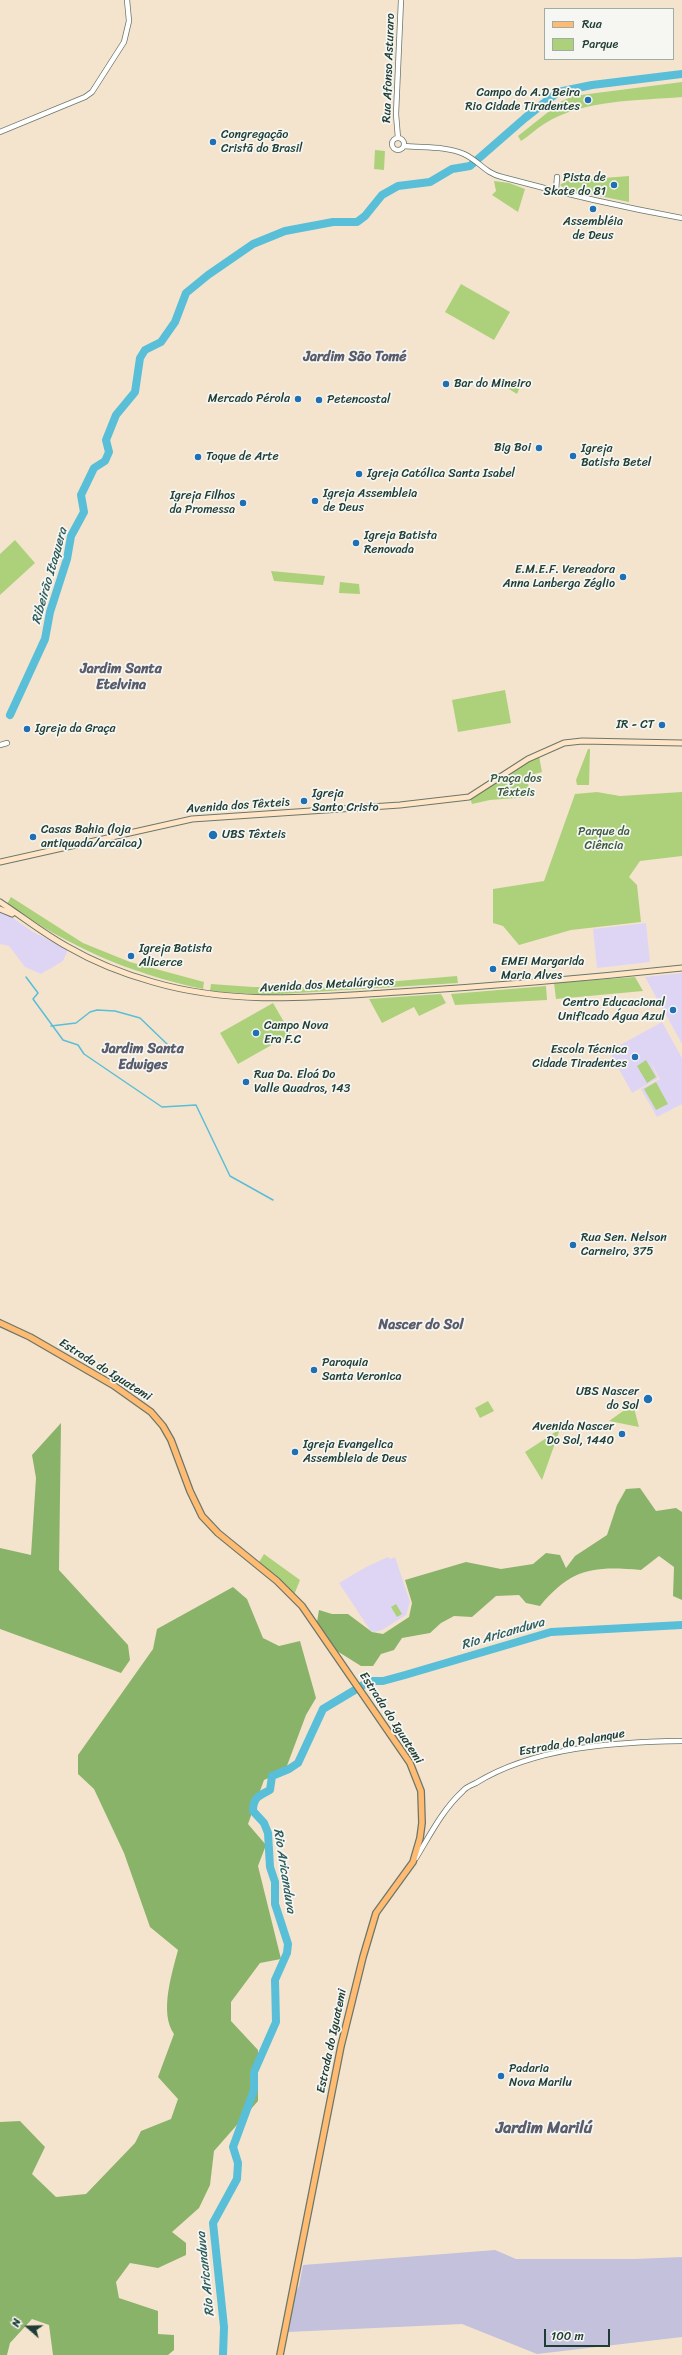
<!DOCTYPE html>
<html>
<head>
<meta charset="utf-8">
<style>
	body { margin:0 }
	#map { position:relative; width:682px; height:2355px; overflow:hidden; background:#f4e4ce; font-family:Sriracha,sans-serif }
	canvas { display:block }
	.legend { position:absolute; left:544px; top:8px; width:130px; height:52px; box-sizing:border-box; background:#f6f6f2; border:1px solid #a0aca6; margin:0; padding:5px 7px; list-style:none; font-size:12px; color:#1f3d34 }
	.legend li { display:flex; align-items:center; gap:8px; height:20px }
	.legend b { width:20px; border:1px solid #a0aca6 }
	.north { position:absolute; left:8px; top:2307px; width:40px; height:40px; -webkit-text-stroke:3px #f6f6f2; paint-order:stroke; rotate:290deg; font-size:11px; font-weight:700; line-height:16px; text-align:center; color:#1f3d34 }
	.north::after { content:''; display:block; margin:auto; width:14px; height:18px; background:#1f3d34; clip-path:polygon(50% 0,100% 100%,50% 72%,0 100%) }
	.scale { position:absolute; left:544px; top:2329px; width:66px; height:18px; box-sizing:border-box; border:2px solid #1f3d34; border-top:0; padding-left:5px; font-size:12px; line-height:14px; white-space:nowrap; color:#1f3d34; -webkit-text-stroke:3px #f6f6f2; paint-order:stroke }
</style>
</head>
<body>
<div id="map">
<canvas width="682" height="2355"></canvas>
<ul class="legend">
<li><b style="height:5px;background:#ffbb71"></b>Rua</li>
<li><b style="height:11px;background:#add17a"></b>Parque</li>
</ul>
<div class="north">N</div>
<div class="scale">100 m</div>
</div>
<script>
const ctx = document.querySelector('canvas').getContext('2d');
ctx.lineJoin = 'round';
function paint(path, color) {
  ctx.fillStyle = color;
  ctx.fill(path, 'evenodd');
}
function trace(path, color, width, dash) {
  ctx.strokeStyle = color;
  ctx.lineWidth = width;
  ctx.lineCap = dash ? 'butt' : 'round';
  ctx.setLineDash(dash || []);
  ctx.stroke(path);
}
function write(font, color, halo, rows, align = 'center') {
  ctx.font = font + ' Sriracha,sans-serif';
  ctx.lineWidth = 3.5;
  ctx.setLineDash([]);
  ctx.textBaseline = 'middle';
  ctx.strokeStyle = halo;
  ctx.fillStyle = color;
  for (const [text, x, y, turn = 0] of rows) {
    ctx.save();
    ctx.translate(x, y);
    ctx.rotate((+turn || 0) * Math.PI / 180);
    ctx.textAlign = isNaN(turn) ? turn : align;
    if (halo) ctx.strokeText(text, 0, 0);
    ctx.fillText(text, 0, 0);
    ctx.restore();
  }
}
paint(new Path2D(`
	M0 912 7 914 33 932 68 950 63 961 41 974 25 967 9 946 0 944Z
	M646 923 650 962 597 968 593 929Z
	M682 973V1044L645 977Z
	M662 1022 682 1058V1104L657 1117 641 1089 660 1079 650 1061 658 1078 632 1093 609 1051Z
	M388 1557 390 1559 395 1557 410 1602 406 1615 382 1630 374 1632 370 1630 339 1583 366 1567Z`), '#ded5f5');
paint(new Path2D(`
	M495 2250 516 2259H635L682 2257V2337L537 2354 462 2324 288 2332 295 2293 299 2286 303 2265Z`), '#c3c1db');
paint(new Path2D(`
	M682 82V97C636 101 584 99 544 124 536 129 529 136 521 141L518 136 562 101 573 96Z
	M375 150 385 151 384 170 374 169Z
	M629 176V202L565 189 560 185 566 181Z
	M494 181 509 183 525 189 518 212 492 195 496 191Z
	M461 284 510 312 494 340 445 312Z
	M520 383 521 384 517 394 504 386V384Z
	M15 540 35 563 0 595V554Z
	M271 571 325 576 323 585 274 581Z
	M340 582 359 584 360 594 339 593Z
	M505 690 511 723 458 732 452 700Z
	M588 749H590L589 785H577L576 780Z
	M539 756 542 772 527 776 530 797 490 800 472 804 470 798Z
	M597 792 620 796 682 792V856L640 861 629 877 637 885 641 922 571 930 519 945 503 926 493 923V889L544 881 575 794Z
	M11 897 83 943 130 962 204 982 203 989C128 973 70 947 7 904Z
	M457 976 458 983 266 995 210 991 211 984 253 987H327Z
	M635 977 643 991 556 999 554 983Z
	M546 986 547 1000 455 1005 451 994Z
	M441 994 446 1003 419 1016 414 1007 382 1023 369 999Z
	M273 1003 291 1034 238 1064 220 1033Z
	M646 1060 656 1077 647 1083 637 1066Z
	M656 1082 668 1104 656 1110 644 1089Z
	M488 1401 494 1411 480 1418 475 1408Z
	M633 1404 639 1427 609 1421Z
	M560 1429 542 1480 525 1452Z
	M264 1554 300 1580 294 1595 275 1575 258 1564Z
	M396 1604 402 1614 397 1617 391 1607Z`), '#add17a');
paint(new Path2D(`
	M61 1423 59 1570 128 1645 130 1660 121 1673 0 1629V1548L31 1555 36 1478 32 1455Z
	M640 1488 656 1511 676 1508 682 1512V1600L673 1596 674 1567 659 1556 641 1570C593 1566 572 1568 540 1606L526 1603 519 1595 496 1596 472 1617 454 1616 441 1623 430 1633 402 1638 394 1650 381 1654 373 1666H361L337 1651 317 1622 319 1610 332 1614H348L372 1632 383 1634 409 1617 412 1603 405 1580 466 1562 501 1569 533 1564 546 1553 560 1555 566 1568 575 1556 607 1535 617 1505 626 1489Z
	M233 1587 247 1599 263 1638 279 1646 300 1641 316 1698 306 1715 285 1771 264 1780 248 1824 266 1845 258 1866 281 1959 260 1963 231 2002V2021L258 2050V2101L214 2151 210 2185 199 2208 172 2232 186 2243V2255L158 2268 130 2263 116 2282 119 2298 158 2311V2334L174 2335V2350L168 2355H53L49 2325 32 2319 10 2343 7 2355H0V2122L20 2121 45 2147 32 2174 56 2197 86 2194 135 2143 141 2131 171 2119 178 2099 158 2077 174 2034C159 2013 172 1973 178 1950L150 1927 124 1853 94 1789 78 1774V1755L153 1649 157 1629Z`), '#8ab36a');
trace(new Path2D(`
	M26 977 38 993 33 999 63 1040 78 1045 84 1054 162 1107 196 1105 230 1176 273 1200
	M51 1026 76 1023 90 1012 97 1010 115 1011 140 1018 167 1044`), '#59bed7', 1.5);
trace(new Path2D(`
	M10 715 45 639 50 612 67 559 71 536 84 512 81 495 94 468 105 461 109 452 106 440 116 415 135 392 140 358 145 350 161 342 175 322 186 293 208 275 253 244 285 231 333 222H357L365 216 382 195 398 186 430 182 452 169 470 166 525 118 558 92 592 85 682 74
	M223 2355 224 2327 213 2223 237 2179 238 2163 233 2147 254 2090V2072L276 2022 275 1980 287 1953 288 1944 275 1904V1882L270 1867 268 1833 264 1823 253 1811C253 1797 260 1795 270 1790L272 1776 289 1769 298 1763 323 1709 370 1681H383L405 1675 551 1632 682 1625`), '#59bed7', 8);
const tertiary = new Path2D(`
	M0 132 85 97 92 92 124 42 129 21 127 0
	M392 144a6 6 0 1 1 12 0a6 6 0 1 1-12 0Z
	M398 138 396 114 401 0
	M404 146C423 148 446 146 464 154 479 161 485 173 502 177 561 193 621 207 682 218
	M556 191 557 177
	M0 745 7 743
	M416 1858C430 1835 443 1809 463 1791 466 1787 472 1785 476 1783 534 1747 615 1742 682 1741`);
const secondary = new Path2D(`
	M0 862 192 819 400 805 469 797 528 759 564 743 582 741 682 743
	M0 902C23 917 44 934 68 947 94 962 124 974 153 982 235 1006 316 997 399 992 494 986 588 978 682 968
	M0 909 12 914`);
const primary = new Path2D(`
	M0 1323 30 1337 113 1385 151 1412 163 1426 171 1440 190 1491 202 1516 218 1533 277 1581 302 1606 410 1763 421 1791 422 1823 420 1838 413 1862 376 1913 363 1957 341 2046 280 2355`);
trace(tertiary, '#6a776a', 6);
trace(secondary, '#6a776a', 7);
trace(primary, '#6a776a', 8);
trace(tertiary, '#fff', 4.5);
trace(secondary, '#ffe4c6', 5);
trace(primary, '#ffbb71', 5.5);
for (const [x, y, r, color] of [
	[588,100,4,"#1f6fb2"],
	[213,142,4,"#1f6fb2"],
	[614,185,4,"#1f6fb2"],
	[593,209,4,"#1f6fb2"],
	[446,384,4,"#1f6fb2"],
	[298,399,4,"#1f6fb2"],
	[319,400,4,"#1f6fb2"],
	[539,448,4,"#1f6fb2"],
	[573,456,4,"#1f6fb2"],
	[198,457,4,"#1f6fb2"],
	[359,474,4,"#1f6fb2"],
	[315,501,4,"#1f6fb2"],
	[243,503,4,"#1f6fb2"],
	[356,543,4,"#1f6fb2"],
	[623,577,4,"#1f6fb2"],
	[662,725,4,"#1f6fb2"],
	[27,729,4,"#1f6fb2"],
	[304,801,4,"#1f6fb2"],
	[213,835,5,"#1f6fb2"],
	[33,837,4,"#1f6fb2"],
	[131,956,4,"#1f6fb2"],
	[493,969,4,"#1f6fb2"],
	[673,1010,4,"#1f6fb2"],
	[256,1033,4,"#1f6fb2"],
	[635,1057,4,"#1f6fb2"],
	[246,1082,4,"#1f6fb2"],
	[573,1245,4,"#1f6fb2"],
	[314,1370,4,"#1f6fb2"],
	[648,1399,5,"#1f6fb2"],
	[622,1434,4,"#1f6fb2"],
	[295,1452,4,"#1f6fb2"],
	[501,2076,4,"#1f6fb2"]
]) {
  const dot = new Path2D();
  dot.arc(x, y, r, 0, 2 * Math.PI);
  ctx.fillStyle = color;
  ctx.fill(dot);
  trace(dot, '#f6f6f2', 1.5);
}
write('12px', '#1f3d34', '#f6f6f2', [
	["Rua Afonso Asturaro",389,68,-88],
	["Avenida dos Têxteis",238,806,-4],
	["Avenida dos Metalúrgicos",327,985,-3],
	["Estrada do Iguatemi",105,1370,32],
	["Estrada do Iguatemi",391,1718,57],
	["Estrada do Palanque",572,1743,-10],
	["Estrada do Iguatemi",332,2041,-78]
]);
write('12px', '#1f3d34', '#f6f6f2', [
	["Campo do A.D Beira",580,93,"right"],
	["Rio Cidade Tiradentes",580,107,"right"],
	["Congregação",221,135],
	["Cristã do Brasil",221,149],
	["Pista de",606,178,"right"],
	["Skate do 81",606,192,"right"],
	["Assembléia",593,222,"center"],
	["de Deus",593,236,"center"],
	["Bar do Mineiro",454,384],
	["Mercado Pérola",290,399,"right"],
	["Petencostal",327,400],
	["Big Boi",531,448,"right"],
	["Igreja",581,449],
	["Batista Betel",581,463],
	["Toque de Arte",206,457],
	["Igreja Católica Santa Isabel",367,474],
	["Igreja Assembleia",323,494],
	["de Deus",323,508],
	["Igreja Filhos",235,496,"right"],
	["da Promessa",235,510,"right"],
	["Igreja Batista",364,536],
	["Renovada",364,550],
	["E.M.E.F. Vereadora",615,570,"right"],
	["Anna Lanberga Zéglio",615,584,"right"],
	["IR - CT",654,725,"right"],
	["Igreja da Graça",35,729],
	["Igreja",312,794],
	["Santo Cristo",312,808],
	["Casas Bahia (loja",41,830],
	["antiquada/arcaica)",41,844],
	["UBS Têxteis",222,835],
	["Igreja Batista",139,949],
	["Alicerce",139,963],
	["EMEI Margarida",501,962],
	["Maria Alves",501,976],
	["Centro Educacional",665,1003,"right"],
	["Unificado Água Azul",665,1017,"right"],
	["Campo Nova",264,1026],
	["Era F.C",264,1040],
	["Escola Técnica",627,1050,"right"],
	["Cidade Tiradentes",627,1064,"right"],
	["Rua Da. Eloá Do",254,1075],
	["Valle Quadros, 143",254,1089],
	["Rua Sen. Nelson",581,1238],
	["Carneiro, 375",581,1252],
	["Paroquia",322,1363],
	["Santa Veronica",322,1377],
	["UBS Nascer",639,1392,"right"],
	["do Sol",639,1406,"right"],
	["Avenida Nascer",614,1427,"right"],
	["Do Sol, 1440",614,1441,"right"],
	["Igreja Evangelica",303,1445],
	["Assembleia de Deus",303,1459],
	["Padaria",509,2069],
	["Nova Marilu",509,2083]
], 'left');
write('12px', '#3b5b42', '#f6f6f2', [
	["Praça dos",516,779],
	["Têxteis",516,793],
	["Parque da",604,832],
	["Ciência",604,846]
]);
write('italic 13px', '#2e5d5d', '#f6f6f2', [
	["Ribeirão Itaquera",50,576,-74],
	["Rio Aricanduva",503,1634,-16],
	["Rio Aricanduva",284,1871,81],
	["Rio Aricanduva",206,2274,-96]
]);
write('bold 14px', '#5a5c6b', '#f6f6f2', [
	["Jardim São Tomé",355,357],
	["Jardim Santa",121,669],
	["Etelvina",121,685],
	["Jardim Santa",143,1049],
	["Edwiges",143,1065],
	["Nascer do Sol",421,1325]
]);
write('bold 16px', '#5a5c6b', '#f6f6f2', [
	["Jardim Marilú",544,2129]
]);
</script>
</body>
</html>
